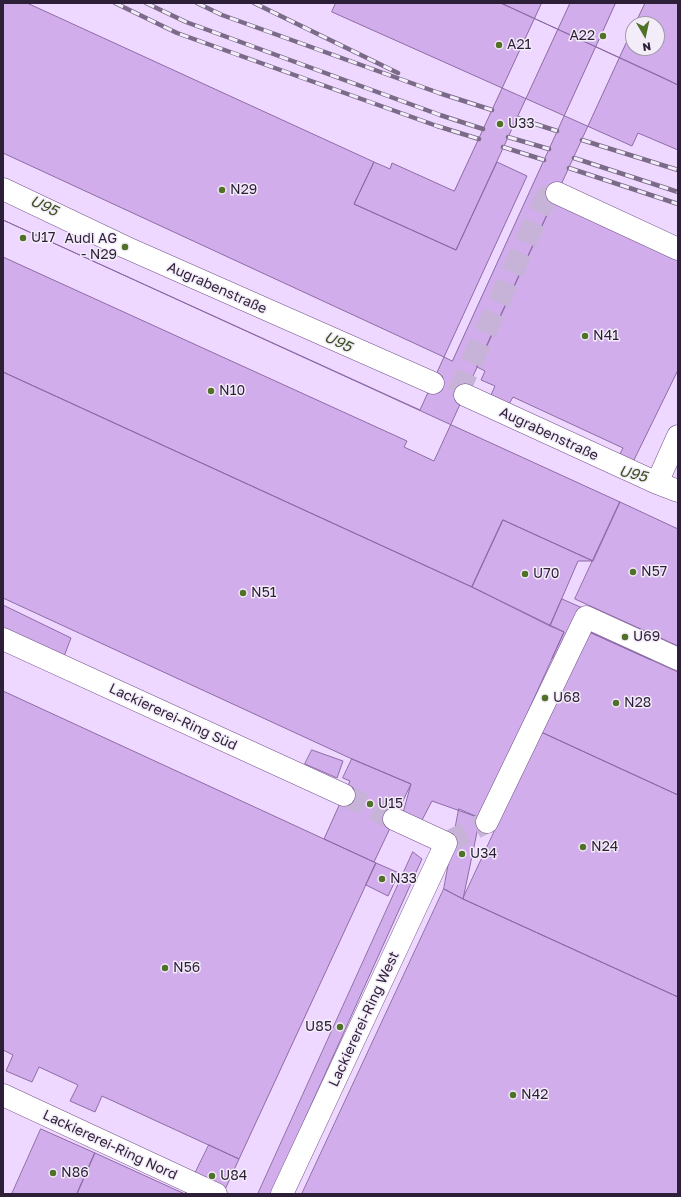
<!DOCTYPE html>
<html>
<head>
<meta charset="utf-8">
<style>
	body { margin:0 }
	#map { position:relative; width:681px; height:1197px; overflow:hidden; background:#eed8ff; font-family:"Golos Text",sans-serif }
	canvas { display:block }
	.frame { position:absolute; inset:0; border:4px solid #2d1f37; pointer-events:none }
	.north { position:absolute; left:625px; top:16px; width:40px; height:40px; box-sizing:border-box; background:#f3ecf9; border:1px solid #a49aab; border-radius:50%; rotate:171deg; font-size:11px; font-weight:700; line-height:16px; text-align:center; color:#2d1f37 }
	.north::after { content:''; display:block; margin:auto; width:14px; height:18px; background:#507128; clip-path:polygon(50% 0,100% 100%,50% 72%,0 100%) }
</style>
</head>
<body>
<div id="map">
<canvas width="681" height="1197"></canvas>
<div class="frame"></div>
<div class="north">N</div>
</div>
<script>
const ctx = document.querySelector('canvas').getContext('2d');
ctx.lineJoin = 'round';
function paint(path, color) {
  ctx.fillStyle = color;
  ctx.fill(path, 'evenodd');
}
function trace(path, color, width, dash) {
  ctx.strokeStyle = color;
  ctx.lineWidth = width;
  ctx.lineCap = dash ? 'butt' : 'round';
  ctx.setLineDash(dash || []);
  ctx.stroke(path);
}
function write(font, color, halo, rows, align = 'center') {
  ctx.font = font + ' "Golos Text",sans-serif';
  ctx.lineWidth = 3;
  ctx.setLineDash([]);
  ctx.textBaseline = 'middle';
  ctx.strokeStyle = halo;
  ctx.fillStyle = color;
  for (const [text, x, y, turn = 0] of rows) {
    ctx.save();
    ctx.translate(x, y);
    ctx.rotate((+turn || 0) * Math.PI / 180);
    ctx.textAlign = isNaN(turn) ? turn : align;
    if (halo) ctx.strokeText(text, 0, 0);
    ctx.fillText(text, 0, 0);
    ctx.restore();
  }
}
const building = new Path2D(`
	M3 3H27L374 162 354 204 456 250 497 162 527 176 444 357 3 153Z
	M336 3H501L678 85V150L638 133 632 146 332 12Z
	M501 3H678V85L664 78ZM633 24H657V48H633Z
	M542 3H570L456 250 354 204 374 162 390 169 392 163 454 191Z
	M616 3H645L635 24H633V28L434 461 404 447 407 441 3 257V220L420 410 444 357 452 361Z
	M555 198 678 257V370L633 462 619 456 623 448 513 397 509 404 491 395 495 386 481 380 485 371 477 367Z
	M3 220 620 502 593 561 503 520 472 587 3 372Z
	M3 372 472 587 564 632 480 818 432 801 422 820 403 813 411 784 352 759 3 598Z
	M620 502 678 529V646L575 599Z
	M503 520 593 561H578L550 626 472 587Z
	M562 599 660 642 651 660 587 631 571 666 552 658 564 632 550 626Z
	M3 605 71 638 63 659 3 632Z
	M587 631 678 672V795L541 732Z
	M3 691 376 863 239 1159 102 1096 95 1112 70 1101 78 1085 39 1067 32 1082 6 1071 13 1055 3 1050Z
	M541 732 678 795V997L463 899Z
	M312 750 343 761 337 778 305 764Z
	M352 759 411 784 374 862 324 839 350 781 343 778Z
	M459 809 480 818 463 899 444 889Z
	M413 852 422 859 271 1194H258Z
	M376 863 399 873 388 896 366 885Z
	M444 889 463 899 678 997V1194H302Z
	M41 1129 95 1153 77 1194H12Z
	M209 1145 239 1159 223 1194H185Z
	M95 1153 185 1194H77Z`);
paint(building, '#d1adec');
trace(building, '#8d6ba6', 1);
trace(new Path2D(`
	M458 393 546 197 552 193H557
	M344 795 394 819
	M446 843 487 822`), '#c7b3d7', 22, [22, 11]);
const minor = new Path2D(`
	M3 189 125 247 433 383
	M557 193 678 249
	M465 395 657 483 678 491
	M657 483 678 436
	M3 639 344 795
	M487 822 586 617 678 659
	M3 1095 216 1194
	M282 1194 446 843 394 819`);
trace(minor, '#74528b', 23);
trace(minor, '#fff', 22);
const rail = new Path2D(`
	M115 3 177 33 437 126 479 139
	M146 3 186 22 440 115 483 129
	M197 3 222 15 439 93 492 110
	M254 3 398 73
	M517 118 557 131
	M508 137 549 149
	M582 140 678 170
	M503 147 544 160
	M574 158 678 192
	M569 168 678 204`);
trace(rail, '#7b6a88', 4.5);
trace(rail, '#f3ecf9', 3, [9]);
for (const [x, y, r, color] of [
	[603,36,4,"#507128"],
	[499,45,4,"#507128"],
	[500,124,4,"#507128"],
	[222,190,4,"#507128"],
	[23,238,4,"#507128"],
	[125,247,4,"#507128"],
	[585,336,4,"#507128"],
	[211,391,4,"#507128"],
	[633,572,4,"#507128"],
	[525,574,4,"#507128"],
	[243,593,4,"#507128"],
	[625,637,4,"#507128"],
	[545,698,4,"#507128"],
	[616,703,4,"#507128"],
	[370,804,4,"#507128"],
	[583,847,4,"#507128"],
	[462,854,4,"#507128"],
	[382,879,4,"#507128"],
	[165,968,4,"#507128"],
	[340,1027,4,"#507128"],
	[513,1095,4,"#507128"],
	[53,1173,4,"#507128"],
	[212,1176,4,"#507128"]
]) {
  const dot = new Path2D();
  dot.arc(x, y, r, 0, 2 * Math.PI);
  ctx.fillStyle = color;
  ctx.fill(dot);
  trace(dot, '#f3ecf9', 1.5);
}
write('14px', '#2d1f37', '#f3ecf9', [
	["A22",595,36,"right"],
	["A21",507,45],
	["U33",508,124],
	["N29",230,190],
	["U17",31,238],
	["Audi AG",117,239,"right"],
	["- N29",117,255,"right"],
	["N41",593,336],
	["N10",219,391],
	["N57",641,572],
	["U70",533,574],
	["N51",251,593],
	["U69",633,637],
	["U68",553,698],
	["N28",624,703],
	["U15",378,804],
	["N24",591,847],
	["U34",470,854],
	["N33",390,879],
	["N56",173,968],
	["U85",332,1027,"right"],
	["N42",521,1095],
	["N86",61,1173],
	["U84",220,1176]
], 'left');
write('14px', '#2d1f37', '#f3ecf9', [
	["Augrabenstraße",217,288,24],
	["Augrabenstraße",549,434,25],
	["Lackiererei-Ring Süd",173,717,25],
	["Lackiererei-Ring West",364,1019,-65],
	["Lackiererei-Ring Nord",110,1145,25]
]);
write('italic 15px', '#3b5220', '#f3ecf9', [
	["U95",44,206,25],
	["U95",338,342,25],
	["U95",633,474,14]
]);
</script>
</body>
</html>
